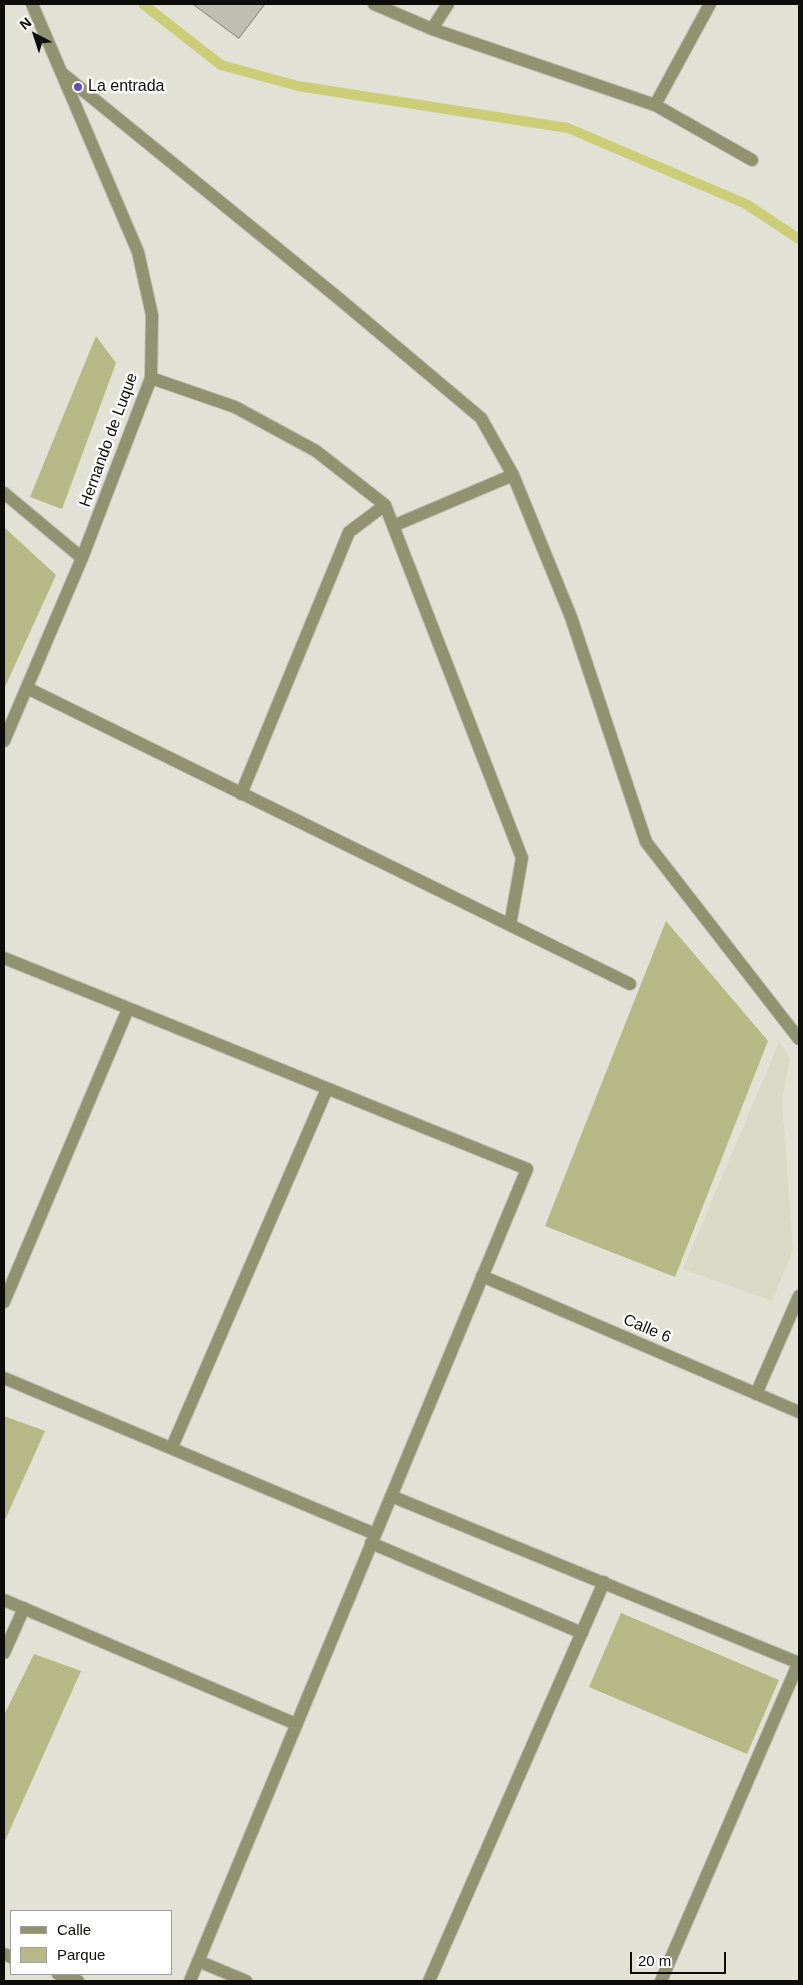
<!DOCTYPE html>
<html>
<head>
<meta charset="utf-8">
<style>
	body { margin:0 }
	#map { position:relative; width:803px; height:1985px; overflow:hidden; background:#e1e2d5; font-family:Arial,sans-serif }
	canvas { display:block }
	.frame { position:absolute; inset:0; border:5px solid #0c0c08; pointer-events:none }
	.legend { position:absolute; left:10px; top:1910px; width:162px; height:65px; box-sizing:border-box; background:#fff; border:1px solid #9e9e9c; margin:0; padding:6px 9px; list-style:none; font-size:15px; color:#0c0c08 }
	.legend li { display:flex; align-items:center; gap:10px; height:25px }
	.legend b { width:25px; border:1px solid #9e9e9c }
	.north { position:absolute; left:10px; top:10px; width:50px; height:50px; -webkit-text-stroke:4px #fff; paint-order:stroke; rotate:320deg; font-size:14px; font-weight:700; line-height:20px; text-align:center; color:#0c0c08 }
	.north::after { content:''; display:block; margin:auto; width:18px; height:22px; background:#0c0c08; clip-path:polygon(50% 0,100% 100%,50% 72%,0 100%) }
	.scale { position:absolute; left:630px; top:1952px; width:96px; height:22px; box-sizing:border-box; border:2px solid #0c0c08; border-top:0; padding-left:6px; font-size:15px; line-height:18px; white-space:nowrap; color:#0c0c08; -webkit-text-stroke:4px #fff; paint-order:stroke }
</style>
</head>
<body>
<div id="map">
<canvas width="803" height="1985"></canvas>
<div class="frame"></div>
<ul class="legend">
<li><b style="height:6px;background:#91926f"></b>Calle</li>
<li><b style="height:14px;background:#b6b886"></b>Parque</li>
</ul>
<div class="north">N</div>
<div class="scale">20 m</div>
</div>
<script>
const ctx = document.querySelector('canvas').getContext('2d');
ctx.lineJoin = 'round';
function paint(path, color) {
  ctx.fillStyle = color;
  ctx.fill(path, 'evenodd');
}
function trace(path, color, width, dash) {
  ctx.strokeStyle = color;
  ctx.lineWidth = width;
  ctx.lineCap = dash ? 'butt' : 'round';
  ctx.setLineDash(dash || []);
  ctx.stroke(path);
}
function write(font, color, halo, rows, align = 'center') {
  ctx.font = font + ' Arial,sans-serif';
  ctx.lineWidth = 5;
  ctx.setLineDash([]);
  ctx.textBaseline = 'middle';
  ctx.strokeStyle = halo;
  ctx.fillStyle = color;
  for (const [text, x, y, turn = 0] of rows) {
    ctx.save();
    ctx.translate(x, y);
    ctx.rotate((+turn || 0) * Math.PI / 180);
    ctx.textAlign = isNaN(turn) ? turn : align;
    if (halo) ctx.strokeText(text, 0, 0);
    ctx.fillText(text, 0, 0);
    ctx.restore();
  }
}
paint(new Path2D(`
	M779 1042 790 1058 782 1099 793 1250 772 1301 683 1269Z`), '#d9dac5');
paint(new Path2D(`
	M96 336 116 363 62 509 30 497Z
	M4 527 56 575 4 689Z
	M666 921 768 1041 675 1277 545 1226Z
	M4 1416 45 1431 4 1522Z
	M621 1613 779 1680 747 1754 589 1687Z
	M34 1654 81 1671 4 1843V1715Z`), '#b6b886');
trace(new Path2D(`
	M143 4 221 65 298 86 568 128 746 204 799 239`), '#cccd77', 10);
const building = new Path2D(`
	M193 4H265L239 38Z`);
paint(building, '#bebeb2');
trace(building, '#7d7e72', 1);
const minor = new Path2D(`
	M374 4 432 29 655 105 752 160
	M432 29 448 4
	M63 74 337 297 481 418 513 475 571 617 646 842 799 1039
	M655 105 710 4
	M151 378 235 407 316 451 385 505 522 858 510 925
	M4 493 82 558
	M393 526 513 475
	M27 688 630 984
	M4 741 82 558 151 378 152 315 138 252 32 4
	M241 794 349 532 385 505
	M4 958 527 1169 190 1981
	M482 1276 799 1412
	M4 1302 128 1009
	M4 1378 375 1534
	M756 1394 799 1296
	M172 1447 327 1089
	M391 1496 799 1663
	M371 1543 582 1633
	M4 1600 296 1724
	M4 1653 24 1608
	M4 1954 11 1957
	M198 1961 246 1981
	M58 1974 78 1981
	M429 1981 604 1582
	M661 1981 799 1662`);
trace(minor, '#bfc0b4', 14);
trace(minor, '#91926f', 12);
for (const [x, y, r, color] of [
	[78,87,5,"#6749c2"]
]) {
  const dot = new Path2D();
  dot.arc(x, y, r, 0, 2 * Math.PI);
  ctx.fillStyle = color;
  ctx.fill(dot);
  trace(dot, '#fff', 2);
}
write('16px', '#0c0c08', '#fff', [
	["La entrada",88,87]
], 'left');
write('16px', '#0c0c08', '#fff', [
	["Hernando de Luque",109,440,-70],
	["Calle 6",647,1329,23]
]);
</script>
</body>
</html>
